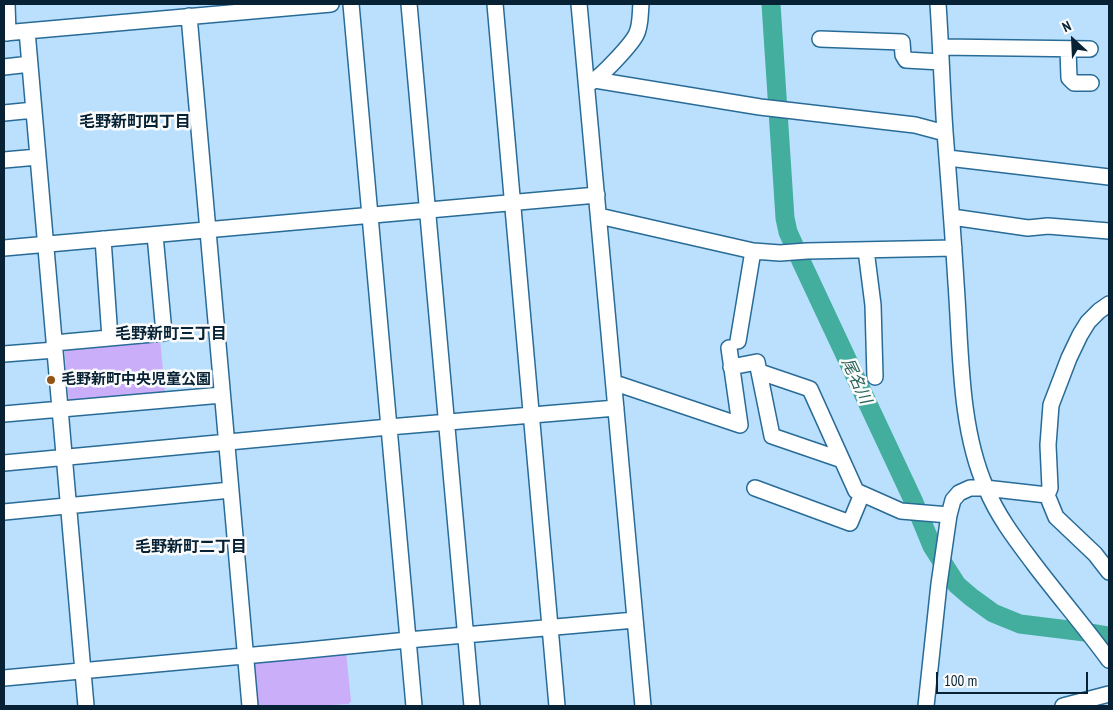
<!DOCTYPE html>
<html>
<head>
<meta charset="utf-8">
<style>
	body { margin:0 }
	#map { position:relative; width:1113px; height:710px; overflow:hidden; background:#bae0fe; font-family:"PT Sans Narrow",sans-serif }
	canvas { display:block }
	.frame { position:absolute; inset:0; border:5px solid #062234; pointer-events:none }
	.north { position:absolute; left:1048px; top:15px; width:50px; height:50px; -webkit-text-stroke:4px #fbfbfb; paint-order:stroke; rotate:335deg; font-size:14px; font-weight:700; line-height:20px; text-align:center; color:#062234 }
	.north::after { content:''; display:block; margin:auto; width:18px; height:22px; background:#062234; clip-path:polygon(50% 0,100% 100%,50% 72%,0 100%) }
	.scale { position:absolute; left:936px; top:672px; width:152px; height:22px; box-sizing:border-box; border:2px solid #062234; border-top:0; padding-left:6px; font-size:15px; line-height:18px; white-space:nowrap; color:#062234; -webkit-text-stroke:4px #fbfbfb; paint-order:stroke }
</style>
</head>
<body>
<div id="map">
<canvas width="1113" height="710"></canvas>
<div class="frame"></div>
<div class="north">N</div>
<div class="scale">100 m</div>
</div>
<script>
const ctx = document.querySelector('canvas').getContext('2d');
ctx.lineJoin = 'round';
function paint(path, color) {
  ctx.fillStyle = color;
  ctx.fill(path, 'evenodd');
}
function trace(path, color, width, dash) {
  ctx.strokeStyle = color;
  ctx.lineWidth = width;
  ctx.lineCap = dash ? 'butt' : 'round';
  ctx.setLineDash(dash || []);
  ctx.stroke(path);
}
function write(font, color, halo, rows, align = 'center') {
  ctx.font = font + ' "PT Sans Narrow","Noto Sans JP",sans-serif';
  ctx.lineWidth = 5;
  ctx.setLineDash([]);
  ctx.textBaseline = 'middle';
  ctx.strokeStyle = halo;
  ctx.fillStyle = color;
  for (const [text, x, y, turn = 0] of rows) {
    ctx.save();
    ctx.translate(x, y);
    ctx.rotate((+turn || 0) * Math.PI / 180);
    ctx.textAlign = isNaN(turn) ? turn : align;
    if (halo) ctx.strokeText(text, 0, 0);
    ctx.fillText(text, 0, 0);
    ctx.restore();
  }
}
paint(new Path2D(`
	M160 339 165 392 161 395 69 402 64 345Z
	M346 652 351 701 349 704 314 706H254L250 664 255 658Z`), '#caaefa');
trace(new Path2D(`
	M771 4 785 218 788 232 802 263 913 500 932 546 957 585 971 597 993 613 1020 624 1085 632 1109 636`), '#43ae9d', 19);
const minor = new Path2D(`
	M7 4 8 33
	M351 4 414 706
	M409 4 472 706
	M495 4 557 706
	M579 4 643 706
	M938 4C941 47 942 89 945 132 949 183 953 233 956 283 961 349 959 427 986 488 998 517 1016 540 1034 564 1059 597 1085 627 1109 660
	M189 16 250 706
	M27 31 86 706
	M4 33 331 4
	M820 39 902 42 903 55 906 60 941 62
	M941 47 1090 49
	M1068 49 1069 78 1074 83H1091
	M4 67 30 64
	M595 80 760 107 915 125 945 133
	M590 83C601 77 630 46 636 35 641 26 640 13 641 4
	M4 113 34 110
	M948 158 1109 177
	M4 160 38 157
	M599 216 753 251 780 253 807 251 954 248
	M952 217 1028 228 1048 226 1109 231
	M103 239 110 338
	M4 248 597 195
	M866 250 873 305 875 377
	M1109 304 1099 311 1088 322 1080 335 1069 358 1051 405 1048 445 1050 488 1047 495 1056 517 1095 554 1109 572
	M738 341 753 251
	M54 343 164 333 155 235
	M4 354 55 350
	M731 367 757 362 772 436 842 460
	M760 372 810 389 856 491 901 511 949 515
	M614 384 621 385 740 425 729 348
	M4 414 222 395
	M4 463 389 427 616 408
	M755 488 850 523 862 494
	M4 512 231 490
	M4 678 298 651 408 640 635 620
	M926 706 939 584 949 515 953 500 959 493 970 488H985L1047 495
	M1063 706 1109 694`);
trace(minor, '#296b97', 18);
trace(minor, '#fff', 15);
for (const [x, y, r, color] of [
	[51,380,5,"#915415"]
]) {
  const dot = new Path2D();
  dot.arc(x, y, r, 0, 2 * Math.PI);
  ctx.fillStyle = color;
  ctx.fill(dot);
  trace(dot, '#fbfbfb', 2);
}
write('bold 15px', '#062234', '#fbfbfb', [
	["毛野新町中央児童公園",61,380]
], 'left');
write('bold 16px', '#062234', '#fbfbfb', [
	["毛野新町四丁目",135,122],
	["毛野新町三丁目",171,334],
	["毛野新町二丁目",191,547]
]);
write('italic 16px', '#2a635a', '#fbfbfb', [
	["尾名川",856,381,65]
]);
</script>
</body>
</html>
